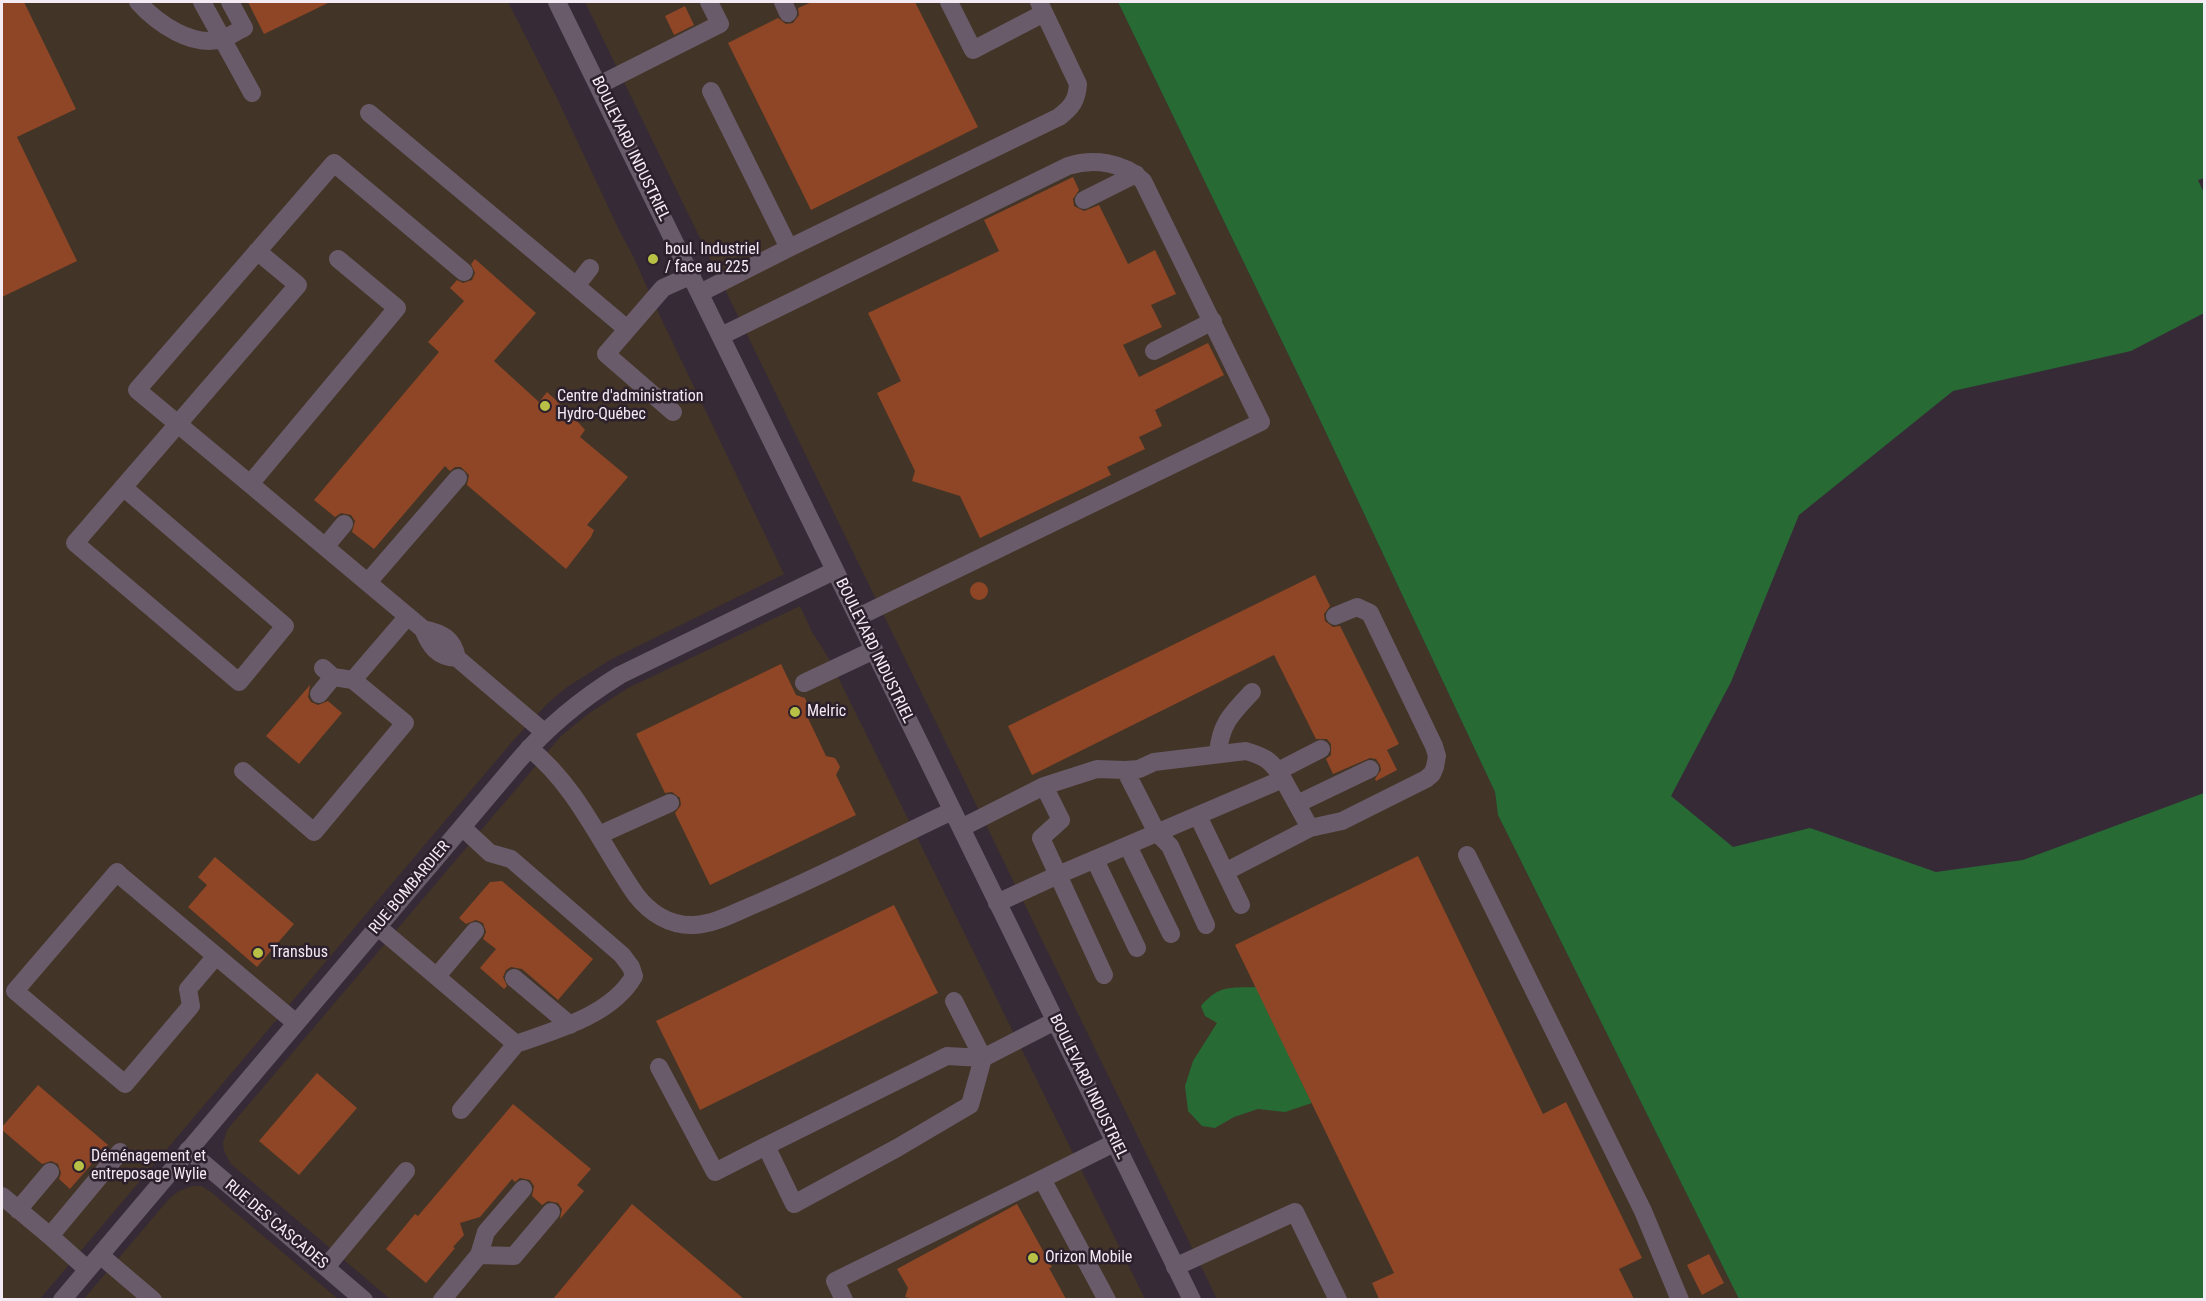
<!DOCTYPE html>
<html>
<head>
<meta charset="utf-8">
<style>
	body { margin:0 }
	#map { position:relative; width:2206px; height:1301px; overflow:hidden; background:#372a37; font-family:"Roboto Condensed",sans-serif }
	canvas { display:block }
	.frame { position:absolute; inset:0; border:3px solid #f3eaf3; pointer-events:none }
</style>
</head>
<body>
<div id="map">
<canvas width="2206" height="1301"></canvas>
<div class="frame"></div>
</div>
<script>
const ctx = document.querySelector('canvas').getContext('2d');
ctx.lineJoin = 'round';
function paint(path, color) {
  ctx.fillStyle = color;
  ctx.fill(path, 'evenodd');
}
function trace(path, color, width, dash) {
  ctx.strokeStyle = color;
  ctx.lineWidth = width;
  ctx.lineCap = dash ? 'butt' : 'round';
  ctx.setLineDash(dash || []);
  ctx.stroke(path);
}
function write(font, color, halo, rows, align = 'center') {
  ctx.font = font + ' "Roboto Condensed",sans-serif';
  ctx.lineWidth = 5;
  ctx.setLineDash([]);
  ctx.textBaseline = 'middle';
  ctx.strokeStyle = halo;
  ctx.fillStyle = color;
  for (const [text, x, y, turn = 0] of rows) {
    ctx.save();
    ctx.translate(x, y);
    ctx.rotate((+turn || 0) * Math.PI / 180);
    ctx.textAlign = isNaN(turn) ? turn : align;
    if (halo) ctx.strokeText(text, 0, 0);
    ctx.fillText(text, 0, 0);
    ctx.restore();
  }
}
paint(new Path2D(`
	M2 2H508L557 98 620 232 634 258 658 312 784 574 610 660 567 687 548 703 511 743 40 1299 2 1300Z
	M585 2H1118L1320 420 1495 792 1498 815 1739 1299H1217Z
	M800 606 812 632 828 657 1145 1299H390L231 1164 224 1151 223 1143 227 1130 561 736 588 714 628 688Z
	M192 1186H202L212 1193 338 1299 83 1300 169 1199 179 1191Z`), '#423426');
paint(new Path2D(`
	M1118 2H2204V178L2198 180 2204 193V313L2131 351 1953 391 1799 515 1731 682 1671 796 1733 847 1810 828 1936 872 2023 860 2204 793V1299H1739L1498 815 1495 792 1320 420Z
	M1256 987 1312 1103 1285 1112 1258 1109 1234 1117 1215 1128 1202 1126 1188 1111 1185 1086 1193 1061 1217 1023 1205 1016 1201 1006C1219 985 1229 988 1256 987Z`), '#276a34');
paint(new Path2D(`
	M2 2H24L76 109 17 137 77 261 2 297Z
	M248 2H330L264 34Z
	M812 2H915L978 127 811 210 728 43 778 18 786 24 793 23 799 15 798 8Z
	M685 6 694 25 674 35 665 16Z
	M1073 177 1079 190 1073 199 1074 206 1084 211 1099 205 1128 264 1155 250 1176 294 1151 305 1162 327 1123 345 1139 377 1208 343 1224 375 1155 410 1162 426 1139 437 1145 449 1107 467 1111 475 980 538 960 496 912 481 915 471 877 393 901 381 868 313 999 251 984 220Z
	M475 259 536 313 494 361 539 402 547 392 569 412 585 430 580 437 628 477 587 525 594 530 591 537 566 569 467 485 469 475 461 467H455L450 471 445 466 374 549 352 532 355 521 351 515 341 513 335 517 314 500 439 352 428 342 464 301 450 288 457 280 463 283 472 280 475 273 471 264Z
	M1315 575 1330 606 1324 614 1325 621 1333 627 1340 626 1399 744 1387 750 1397 770 1376 781 1375 779 1381 770 1380 765 1376 759 1370 758 1333 774 1326 759 1331 755V744L1327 739H1316L1274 655 1032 775 1008 726Z
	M970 591a9 9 0 1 1 18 0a9 9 0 1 1-18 0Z
	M781 664 796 695 805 698 807 703 810 708 807 716 826 756 835 758 838 763 840 767 836 775 856 815 710 885 675 813 681 805 680 798 672 792 665 793 636 734Z
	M310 685 308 697 311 702 318 705 328 701 342 713 299 764 266 736Z
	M1418 856 1543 1114 1566 1102 1642 1258 1619 1269 1634 1299H1379L1372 1283 1394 1273 1235 945Z
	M215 857 294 924 257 967 188 907 207 885 198 877Z
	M502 881 593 959 558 1000 522 969 511 967 506 970 503 977 507 986 504 989 480 968 496 949 483 939 486 932 483 923 476 920 466 924 459 918 490 882Z
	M894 905 938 993 700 1110 656 1021Z
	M317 1073 357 1108 299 1175 259 1141Z
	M38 1085 108 1145 70 1189 59 1179 61 1173 58 1164 51 1161 42 1164 2 1130V1127Z
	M513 1104 591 1169 577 1185 584 1191 560 1219 562 1209 558 1203 548 1201 542 1205 532 1196 534 1186 530 1180 520 1178 515 1182 512 1179 480 1217 460 1223 464 1235 453 1247 455 1248 426 1283 386 1249 415 1214 418 1216Z
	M632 1204 744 1299H553Z
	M1017 1204 1052 1267 1049 1268 1066 1299H915L905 1297 908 1288 897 1269Z
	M1709 1254 1724 1283 1702 1295 1687 1265Z`), '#8e4626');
trace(new Path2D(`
	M138 2C157 23 192 48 222 39 229 37 237 31 244 28L230 2
	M202 2 252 93
	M557 2 1192 1300
	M783 2 788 13
	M949 2 973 50 1044 13
	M599 85 720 24 709 2
	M369 113 576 286
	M1084 200 1136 174
	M789 248 1059 117C1072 107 1077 100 1078 84L1039 2
	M338 259 397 308 250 484 423 629
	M590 268 576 286 627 329
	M700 293 789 248 711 91
	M721 336 1068 166C1093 158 1124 162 1143 181L1261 422 858 617
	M1154 351 1213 321
	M673 412 606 354 663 288 692 275
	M250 484 137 390 334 163 464 272
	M123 487 285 626 239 682 75 543C149 457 224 371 298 285L257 251
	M325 547 344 524
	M368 582 458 478
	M457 658C453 638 442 633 423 629 430 646 437 657 457 658L544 732
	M323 668 333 677 353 680
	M804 683 874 650
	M319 694 333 677
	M529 748C577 786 601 845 636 895 650 913 670 926 694 925 716 924 738 911 758 903 824 875 888 841 952 811
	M1218 754C1220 724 1232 713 1252 692
	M1125 770 1157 833 1170 846 1206 925
	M243 771 314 832 405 723 353 680 408 616
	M1278 771 1321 749
	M1297 804 1370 769
	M1198 816 1225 872 1310 828 1283 779
	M462 827 490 853 511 859 622 955 631 967 634 976C612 1015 556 1030 516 1044
	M961 828 1044 786 1061 820 1041 838 1104 975
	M1310 828 1342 821 1426 779 1432 774 1435 767 1437 756 1434 746 1370 613 1357 607 1335 616
	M599 835 670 803
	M1128 846 1171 934
	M1467 855 1643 1211 1680 1300
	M1095 860 1137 948
	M1225 872 1241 905
	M997 903 1058 875 1283 779C1272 761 1266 757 1246 751L1154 762 1139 769 1125 770 1097 769 1044 786
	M378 927 516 1044 461 1110
	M216 956 188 989 191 1006 125 1084 15 991 117 872 122 877 296 1023
	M437 976 475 931
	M514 978 570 1025
	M954 1001 983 1058 1055 1021
	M947 1056 983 1058 970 1105 897 1148 794 1204 766 1146Z
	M659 1067 715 1172 766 1146
	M188 1150 364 1300
	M2 1196 50 1236
	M18 1210 50 1172
	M100 1255 153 1300
	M479 1255 514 1256 551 1212
	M326 1267 406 1171
	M1175 1267 1295 1212 1338 1300
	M87 1269 50 1236 120 1152
	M62 1300 518 761C548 726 581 699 620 675L834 571
	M442 1300 479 1255 486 1232 523 1189
	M844 1300 835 1281 1042 1179
	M1107 1300 1042 1179 1116 1142`), '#695b69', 18);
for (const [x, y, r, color] of [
	[653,259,6,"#b9c046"],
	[545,406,6,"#b9c046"],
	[795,712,6,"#b9c046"],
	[258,953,6,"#b9c046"],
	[79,1166,6,"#b9c046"],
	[1033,1258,6,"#b9c046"]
]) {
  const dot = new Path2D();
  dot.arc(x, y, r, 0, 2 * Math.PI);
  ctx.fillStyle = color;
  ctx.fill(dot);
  trace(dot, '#2d202d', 2);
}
write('16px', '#f3eaf3', '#2d202d', [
	["BOULEVARD INDUSTRIEL",630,149,64],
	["BOULEVARD INDUSTRIEL",874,651,64],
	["RUE BOMBARDIER",410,888,-50],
	["BOULEVARD INDUSTRIEL",1088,1087,64],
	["RUE DES CASCADES",276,1225,40]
]);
write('16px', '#f3eaf3', '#2d202d', [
	["boul. Industriel",665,250],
	["/ face au 225",665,268],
	["Centre d'administration",557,397],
	["Hydro-Québec",557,415],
	["Melric",807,712],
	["Transbus",270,953],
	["Déménagement et",91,1157],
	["entreposage Wylie",91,1175],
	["Orizon Mobile",1045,1258]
], 'left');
</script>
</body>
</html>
